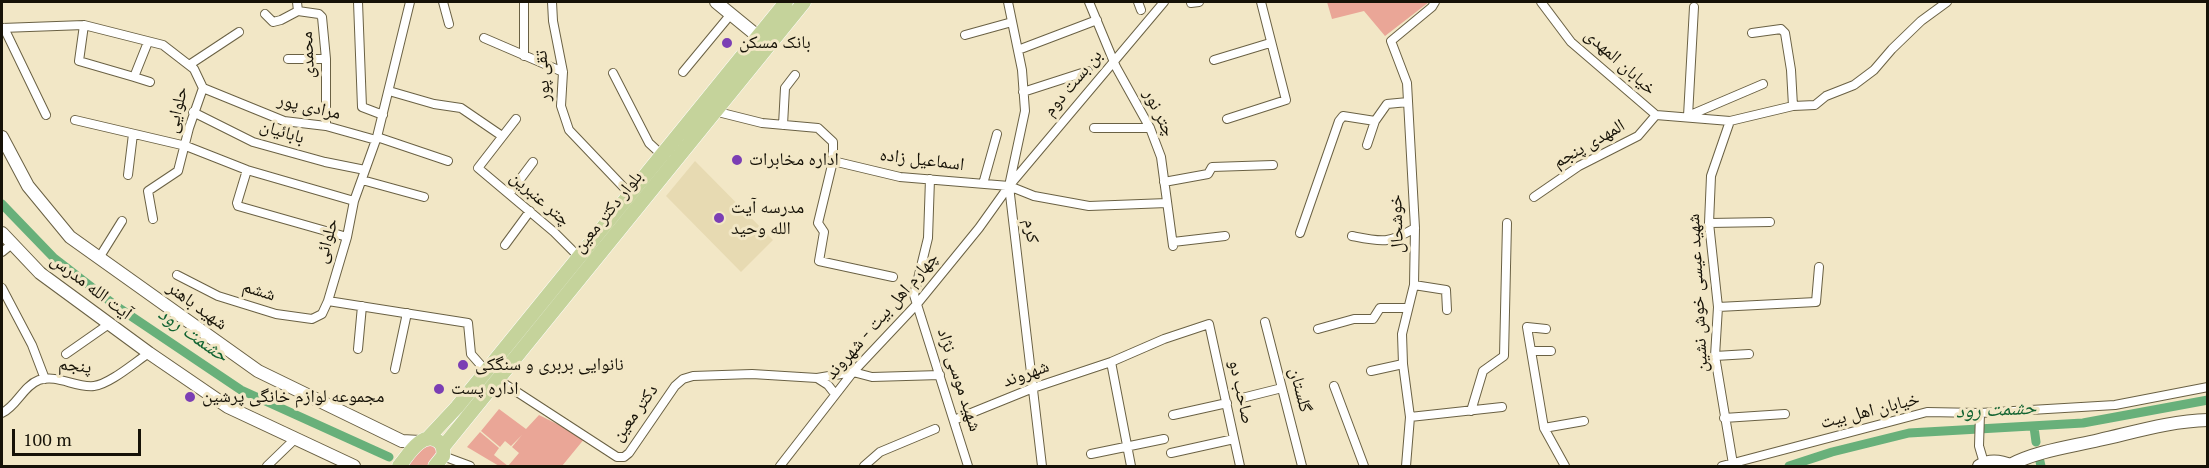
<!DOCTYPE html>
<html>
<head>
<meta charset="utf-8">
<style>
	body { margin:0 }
	#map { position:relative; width:2209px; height:468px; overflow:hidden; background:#f2e7c6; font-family:"PT Serif",serif }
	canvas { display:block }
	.frame { position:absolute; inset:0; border:3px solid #161207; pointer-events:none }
	.scale { position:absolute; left:12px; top:429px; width:129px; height:27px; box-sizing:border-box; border:3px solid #161207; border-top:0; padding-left:8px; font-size:18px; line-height:21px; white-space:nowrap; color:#161207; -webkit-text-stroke:4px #f2e7c6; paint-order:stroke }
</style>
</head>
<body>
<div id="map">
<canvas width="2209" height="468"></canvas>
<div class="frame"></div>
<div class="scale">100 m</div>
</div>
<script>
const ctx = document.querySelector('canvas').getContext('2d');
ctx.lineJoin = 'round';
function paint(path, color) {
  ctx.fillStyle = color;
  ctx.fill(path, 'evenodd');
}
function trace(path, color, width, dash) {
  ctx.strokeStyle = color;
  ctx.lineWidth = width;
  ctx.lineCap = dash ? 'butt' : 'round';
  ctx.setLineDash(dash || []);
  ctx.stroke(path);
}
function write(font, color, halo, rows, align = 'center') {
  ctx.font = font + ' "PT Serif","Noto Naskh Arabic",serif';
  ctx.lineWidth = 6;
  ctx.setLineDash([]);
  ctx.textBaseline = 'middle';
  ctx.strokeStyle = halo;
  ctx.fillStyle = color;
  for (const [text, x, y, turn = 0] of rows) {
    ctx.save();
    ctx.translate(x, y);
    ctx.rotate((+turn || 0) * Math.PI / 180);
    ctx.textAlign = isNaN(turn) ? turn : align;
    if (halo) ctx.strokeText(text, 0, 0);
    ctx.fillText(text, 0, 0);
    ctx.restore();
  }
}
paint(new Path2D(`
	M695 161 773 240 741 272 666 196Z`), '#e7dab2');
paint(new Path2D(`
	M1327 2H1429L1385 36 1364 11 1332 19Z
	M499 409 526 429 539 415 585 438 562 466H499L467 447 480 432 499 448 494 455 508 466 519 453 512 447 522 435 511 446 505 441 500 447 481 431Z
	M432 443 439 451 431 466H405L422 446Z`), '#eaa697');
trace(new Path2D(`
	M2 204 54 258 116 306 241 390 389 457
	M2034 427 2036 442
	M2039 457 2041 466
	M1789 466 1832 452 1909 433 2083 423 2208 400`), '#68b07a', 9);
const street = new Path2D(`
	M297 2 298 11 319 14 322 17 326 59V126
	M358 2 362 107 383 115
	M410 2 377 137 354 201 347 237 328 301 468 323 471 354 486 371
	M443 2 449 24
	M552 2 553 21 563 72 561 106 569 130 630 194
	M1008 2 1022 70 1025 111 1009 186 1042 466
	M1089 2 1116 67 1150 128 1161 157 1173 246
	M1138 2 1141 10
	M1541 2 1571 42 1656 115 1730 121 1793 106 1815 105 1826 96 1854 85 1874 70 1892 49 1921 21 1947 2
	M1191 3 1199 2
	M1694 7 1688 116 1763 84
	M265 14 273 22 281 20 298 11
	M84 25 79 61 134 77 148 42
	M2 28 84 25 163 45 194 69 203 88 189 128 178 171 148 191 153 219
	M4 28 46 115
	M1752 33 1781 29 1785 33 1791 70 1793 106
	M965 35 1012 22
	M484 38 563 72
	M1018 50 1097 20
	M524 56V2
	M288 59H326
	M1214 60 1270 43
	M189 65 239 32
	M683 72 731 14
	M613 73 649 143 662 155
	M134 77 150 82
	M203 88 284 121 326 126 376 140
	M389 91 434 104 461 108 502 136
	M1023 92 1088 71
	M714 111 762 123 818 128 833 142V161L818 223 824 232 819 261 893 277
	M193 112 253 142 325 162 365 170
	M516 119 478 168 554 232 579 257
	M1227 119 1286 100 1261 2
	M75 120 186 146 247 170 354 201
	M1730 121 1711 176 1709 223 1718 307 1715 356 1733 464
	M783 125 785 88 795 75
	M1094 128H1150
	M377 137 448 161
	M1367 145 1375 121
	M833 161 900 177 1009 186 1034 196 1089 206 1167 203
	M247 170 237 203 238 206 347 237
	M128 175 133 134
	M930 179 928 238 914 295 968 466
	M362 180 424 197
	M1164 182 1208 174 1212 167 1273 165
	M983 184 997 134
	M509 194 533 162
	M1534 197 1579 166 1638 136 1656 115
	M1709 223 1770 222
	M1300 233 1339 121 1343 116 1375 121 1387 104 1408 102
	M1352 236C1382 242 1388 244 1415 228
	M1173 242 1225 236
	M505 245 530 211
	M2 252 12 244
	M99 258 122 221
	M177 275 218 296 276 314 312 319 322 314 328 301
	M1414 285 1446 290 1447 310
	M2 288 32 345 45 379
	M1718 307 1816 302 1819 267
	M1265 322 1302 466
	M1318 329 1354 319H1373L1380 308H1407
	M1546 329 1527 327 1544 428 1565 466
	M358 349 362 306
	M1531 351H1551
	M66 354 109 324
	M1715 356 1749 354
	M1111 362 1131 466
	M395 369 407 313
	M1371 371 1403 364
	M497 379 617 457H624L629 453 675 386 683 379 693 376 752 374 817 378
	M1334 386 1364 466
	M835 394 828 385 817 378 853 372 872 377 940 375
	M1242 398 1282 388
	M1471 411 1483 371 1504 356 1507 223
	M2 413C17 406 23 386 39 380 58 374 75 388 94 386 110 384 135 362 149 353
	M1980 413 1979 446 1984 463
	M1173 415 1227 403
	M1410 417 1502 407
	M1724 418 1785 414
	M954 420 1033 388 1111 362 1164 339 1209 324 1240 466
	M1544 428 1584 421
	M1171 453 1234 439
	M1091 454 1164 439
	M443 456 470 466
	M267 466 296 438
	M780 466 853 372 917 304 979 228 1009 186 1164 2
	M864 466 880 452 935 429
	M1406 466 1410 417 1403 364 1402 334 1414 285 1415 228 1407 83 1391 41 1432 7 1435 2
	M1722 466 1927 412 1980 413 2115 405 2208 387`);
const secondary = new Path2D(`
	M716 2 766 43
	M2 137 28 186 70 237 258 371 402 441 420 442
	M2 233 40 273 149 353 228 407 354 466
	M2010 465C2037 451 2069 447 2099 440 2135 432 2170 421 2208 420
	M1979 466C1990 459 2001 461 2012 466`);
const primary = new Path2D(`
	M428 438 457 407 786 2
	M443 447 804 2
	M399 466C407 457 421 432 436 440 443 443 444 450 443 456L435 466`);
trace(street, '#6a6144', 10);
trace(secondary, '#6a6144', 14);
trace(primary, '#fff', 15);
trace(street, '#fff', 8);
trace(secondary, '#fff', 12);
trace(primary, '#c5d39b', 14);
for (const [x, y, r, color] of [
	[727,43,6,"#7b3eb4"],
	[737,160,6,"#7b3eb4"],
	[719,218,6,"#7b3eb4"],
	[463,365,6,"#7b3eb4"],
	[439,389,6,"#7b3eb4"],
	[190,397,6,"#7b3eb4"]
]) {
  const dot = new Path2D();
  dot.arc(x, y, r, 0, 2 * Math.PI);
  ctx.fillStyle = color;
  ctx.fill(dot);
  trace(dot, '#f2e7c6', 2);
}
write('18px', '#161207', '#f2e7c6', [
	["بانک مسکن",739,43],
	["اداره مخابرات",749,160],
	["مدرسه آیت",731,208],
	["الله وحید",731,229],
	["نانوایی بربری و سنگکی",475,365],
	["اداره پست",451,389],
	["مجموعه لوازم خانگی پرشین",202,397]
], 'left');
write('18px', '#161207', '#f2e7c6', [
	["محمدی",308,55,-93],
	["خيابان المهدی",1620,62,42],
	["تقی پور",543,76,-94],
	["بن بست دوم",1073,83,-50],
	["مرادی پور",309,107,13],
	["حلوایی",177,110,-77],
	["چتر نور",1159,113,64],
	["بابائیان",282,132,17],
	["المهدی پنجم",1589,144,-30],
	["اسماعیل زاده",922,160,7],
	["چتر عنبرین",540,199,41],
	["بلوار دکتر معین",608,212,-51],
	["خوشحال",1397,224,-92],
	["کرم",1031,231,83],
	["حلوائی",327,241,-75],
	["آیت الله مدرس",91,287,37],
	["ششم",259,291,17],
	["شهید عیسی خوش نشین",1698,293,-93],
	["شهید باهنر",197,306,36],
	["چهارم اهل بیت - شهروند",882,316,-49],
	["پنجم",75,366,6],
	["شهروند",1026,374,-20],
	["شهید موسی نژاد",959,380,72],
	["گلستان",1300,390,76],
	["صاحب دو",1241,392,78],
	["خیابان اهل بیت",1870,411,-14],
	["دکتر معین",635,413,-54]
]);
write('italic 20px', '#116331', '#f2e7c6', [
	["حشمت رود",193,335,35],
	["حشمت رود",1996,410,-3]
]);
</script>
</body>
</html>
